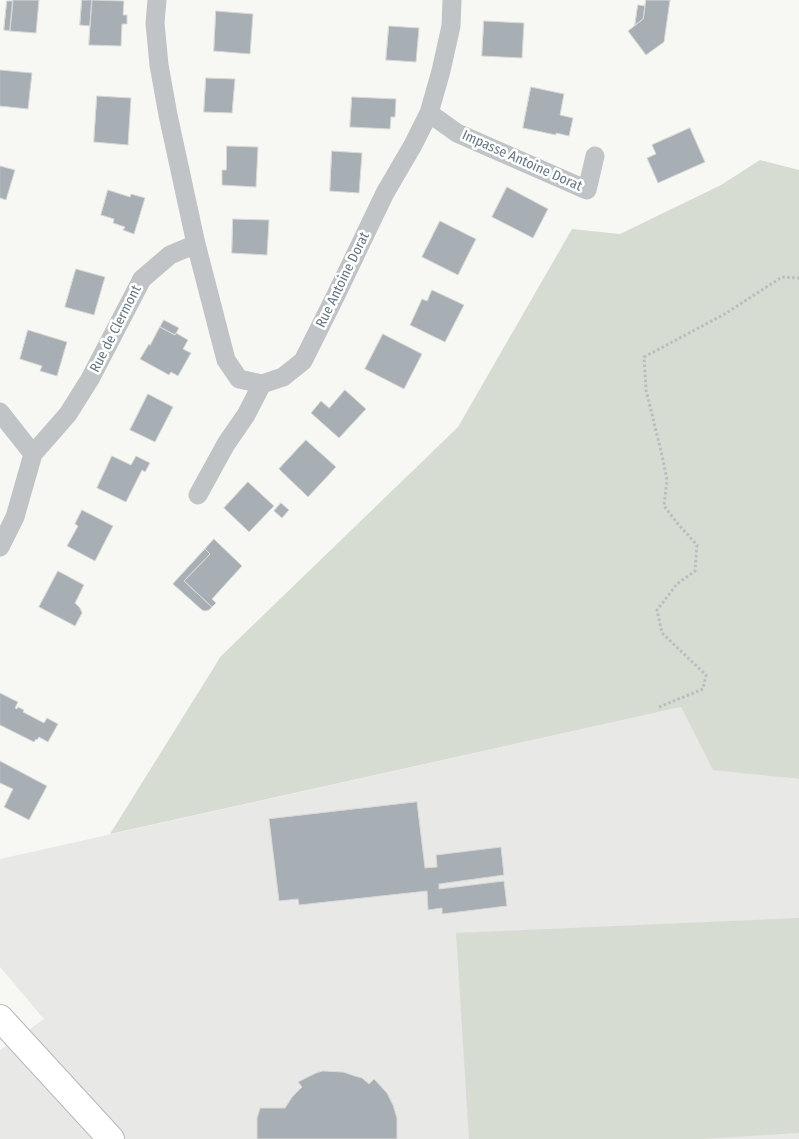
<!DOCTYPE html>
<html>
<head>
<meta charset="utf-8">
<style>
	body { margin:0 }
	canvas { display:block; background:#f7f7f4 }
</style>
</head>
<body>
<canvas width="799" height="1139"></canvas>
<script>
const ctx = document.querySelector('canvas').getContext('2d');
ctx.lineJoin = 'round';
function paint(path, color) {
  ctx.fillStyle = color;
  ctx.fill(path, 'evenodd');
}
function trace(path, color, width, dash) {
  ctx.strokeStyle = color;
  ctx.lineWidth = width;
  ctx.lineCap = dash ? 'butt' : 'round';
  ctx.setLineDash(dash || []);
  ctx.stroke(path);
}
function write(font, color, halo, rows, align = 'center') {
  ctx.font = font + ' "Fira Sans Condensed",sans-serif';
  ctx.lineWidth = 5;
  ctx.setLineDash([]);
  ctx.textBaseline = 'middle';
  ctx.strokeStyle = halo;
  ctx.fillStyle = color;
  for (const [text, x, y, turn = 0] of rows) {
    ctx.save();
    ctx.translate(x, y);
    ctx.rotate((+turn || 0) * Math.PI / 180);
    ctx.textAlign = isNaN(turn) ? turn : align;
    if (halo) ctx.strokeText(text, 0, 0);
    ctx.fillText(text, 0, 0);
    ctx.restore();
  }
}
paint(new Path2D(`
	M681 707 713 769 799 779V1139H0V1050L44 1019 0 967V859Z`), '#e8e8e7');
paint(new Path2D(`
	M760 160 799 170V779L713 770 681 707 110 834 221 656 458 427 572 229 620 234 721 185Z
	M799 918V1133L703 1139H469L456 933Z`), '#d7dcd3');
const building = new Path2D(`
	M13 0H39L36 33 10 31Z
	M82 0H92L90 26 80 25Z
	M92 0 124 1 123 15H127V24H122L121 46 89 45Z
	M646 0H670L664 42 646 55 628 31 643 19Z
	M7 1H13L10 31 4 30Z
	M638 5 645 6 643 19 635 25Z
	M216 11 253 14 250 54 214 51Z
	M484 21 524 23 522 58 482 56Z
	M389 26 419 28 416 62 386 60Z
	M0 70 32 73 28 109 0 106Z
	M206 78 235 79 232 113 204 112Z
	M531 87 564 94 560 115 573 118 569 136 556 133V135L523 128Z
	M97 96 131 98 128 145 94 142Z
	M352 97 396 99 395 117H391L390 129 350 127Z
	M690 128 705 162 658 183 647 158 656 154 652 145Z
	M227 146 258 147 256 187 222 185V170H226Z
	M332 151 362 153 359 193 330 191Z
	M0 166 15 170 6 200 0 198Z
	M507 187 548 209 533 238 492 217Z
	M108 190 130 197 131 194 145 198 134 234 123 230 125 227 113 223 114 219 101 215Z
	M233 219 269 220 267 255 232 253Z
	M440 221 476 239 458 275 422 257Z
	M76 269 105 277 94 315 65 307Z
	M432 290 464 305 445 342 410 325 422 299 427 301Z
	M164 320 179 328 175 335 160 327Z
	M160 327 175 335 176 333 188 340 183 349 191 353 178 376 171 372 169 375 140 359 149 344 150 345Z
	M28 330 67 342 57 376 40 371 42 366 20 359Z
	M383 334 422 354 404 389 365 369Z
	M345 390 366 409 339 438 311 413 321 401 329 408Z
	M148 394 173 407 155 442 130 430Z
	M306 440 336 467 308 497 279 469Z
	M112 456 131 465 136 456 150 463 145 472 142 470 126 502 97 488Z
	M248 482 274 506 249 532 224 508Z
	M281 503 289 510 282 518 274 511Z
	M82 510 113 526 95 561 67 546 78 526 75 524Z
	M214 539 242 566 212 599 216 603 212 607 184 581 210 554 205 549Z
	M205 549 210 554 184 581 212 607 209 610 205 611 202 610 173 584Z
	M58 571 84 585 75 603 80 608 82 613 75 626 39 607Z
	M0 693 18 702 15 708 17 709 18 707 24 710 23 712 44 723 47 718 58 724 48 742 39 737 37 740 36 739 34 742 0 725Z
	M0 761 47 786 29 820 4 807 13 789 0 783Z
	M417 802 425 868 437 867 436 855 501 847 504 875 439 884V889L504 881 507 906 442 914V908L428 910 427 891 299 905 298 899 279 901 269 819Z
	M323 1071 343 1072 355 1076 362 1078 369 1084 374 1079 387 1093 393 1105 397 1118V1139H257V1118L260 1108H285L292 1097 302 1087 298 1082 316 1073Z`);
paint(building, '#a7afb5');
trace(building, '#d8d8d6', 1);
const secondary = new Path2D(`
	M0 1018 111 1139`);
trace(secondary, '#b2b8bc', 28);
trace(new Path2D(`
	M659 707 703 689 706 675 662 633 657 610 677 584 695 571 697 545 678 524 664 506 667 480 662 455 646 390 644 357 723 315 782 277 799 278`), '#babdbf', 3, [2.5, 2.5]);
trace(new Path2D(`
	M429 113 457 133 587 190 595 156
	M196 244 226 360 239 379 262 384 283 377 303 361 336 295 385 193 413 145 429 113 441 71 451 26 452 0
	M0 412 33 454
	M198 495 226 444 246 415 262 384
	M0 547 15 517 33 454 68 414 90 379 142 279 170 255 196 244 168 115 159 65 155 23 157 0`), '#c0c4c7', 19);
trace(secondary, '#fff', 26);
write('14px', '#677884', '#fff', [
	["Impasse Antoine Dorat",522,161,24],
	["Rue Antoine Dorat",343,280,-64],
	["Rue de Clermont",116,329,-63]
]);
</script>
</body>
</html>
